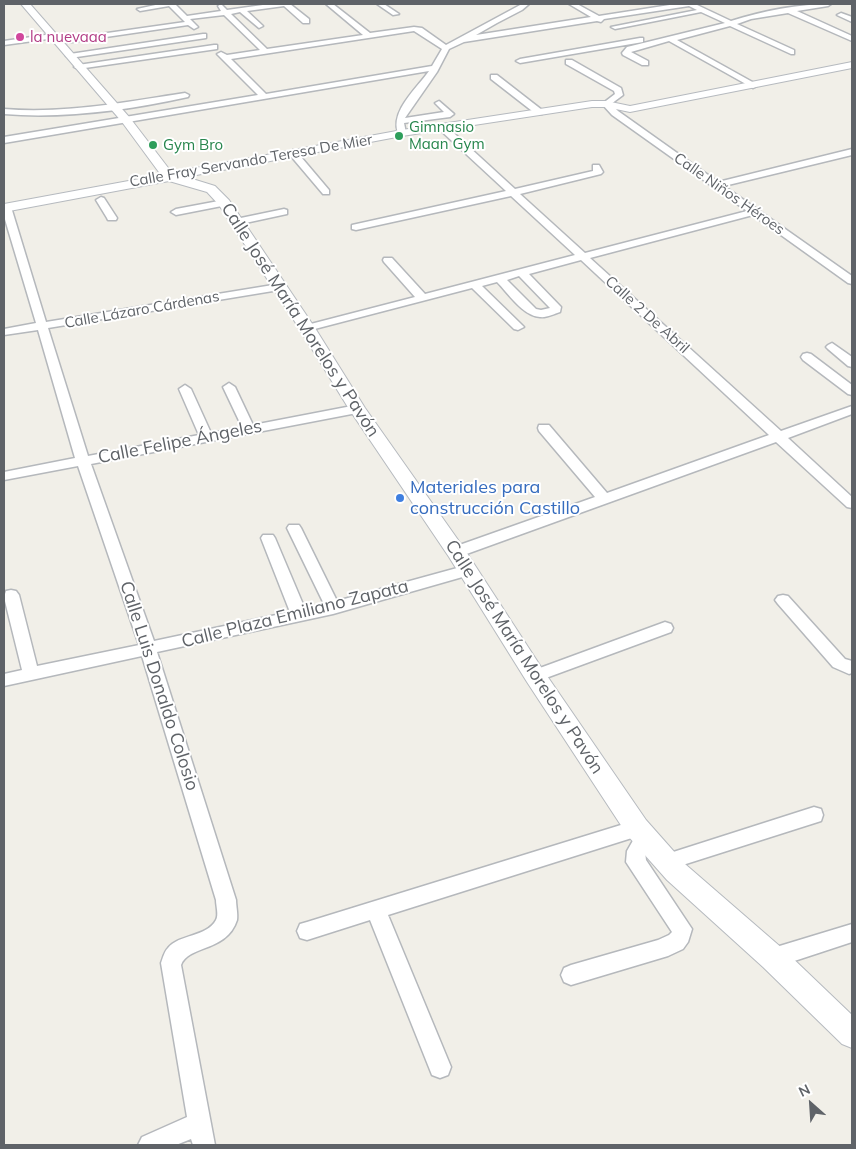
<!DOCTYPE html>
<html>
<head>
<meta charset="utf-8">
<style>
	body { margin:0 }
	#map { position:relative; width:856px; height:1149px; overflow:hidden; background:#f1efe8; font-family:Mulish,sans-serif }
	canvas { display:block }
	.frame { position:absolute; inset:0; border:5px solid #5f6368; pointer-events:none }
	.north { position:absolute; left:786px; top:1079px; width:50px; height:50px; -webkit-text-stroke:4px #fff; paint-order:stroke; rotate:334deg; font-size:14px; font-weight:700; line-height:20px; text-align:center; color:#5f6368 }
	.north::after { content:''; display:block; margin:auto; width:18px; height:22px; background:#5f6368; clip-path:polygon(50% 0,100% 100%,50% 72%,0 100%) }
</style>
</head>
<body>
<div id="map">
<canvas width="856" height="1149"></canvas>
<div class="frame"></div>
<div class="north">N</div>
</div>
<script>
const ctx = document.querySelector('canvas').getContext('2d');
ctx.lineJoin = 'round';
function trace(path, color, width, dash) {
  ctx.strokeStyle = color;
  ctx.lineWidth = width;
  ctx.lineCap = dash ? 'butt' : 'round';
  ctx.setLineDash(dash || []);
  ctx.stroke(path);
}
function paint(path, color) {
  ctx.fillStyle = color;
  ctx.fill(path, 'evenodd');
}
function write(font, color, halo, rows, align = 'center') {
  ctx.font = font + ' Mulish,sans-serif';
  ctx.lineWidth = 4;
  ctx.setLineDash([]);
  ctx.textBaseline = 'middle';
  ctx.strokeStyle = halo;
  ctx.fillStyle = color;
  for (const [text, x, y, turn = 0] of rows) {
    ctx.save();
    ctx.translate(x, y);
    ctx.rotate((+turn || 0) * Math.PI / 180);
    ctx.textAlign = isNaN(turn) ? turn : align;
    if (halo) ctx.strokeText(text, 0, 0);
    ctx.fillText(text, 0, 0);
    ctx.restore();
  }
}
const street = new Path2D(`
	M160 4H175L187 16 221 11 218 6 221 4 227 10 270 4H290L309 19V23H303L284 6 247 11 263 26 259 28 240 12 231 14 267 49 363 35 326 4H333L370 33 414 27 422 28 446 45 522 4H529L522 10 497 23 476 35 591 17 569 4H577L599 16 676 4H695L731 21C762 11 799 4 831 4L828 6 797 11 852 36V41L788 13 751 19 737 24 794 50V54H791L730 26 677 40 756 84 757 86 753 88 669 41 631 52 648 61V65H642L623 55 622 53 627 47 725 23 701 12 615 29 611 27 697 10 689 6 604 19 601 22 597 21 464 42 449 49 437 72 405 118 444 112 435 103 439 101 454 114 450 117 404 123 406 133 402 136 398 133C390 111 417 88 429 71L4 143V137L258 95 217 54 221 52 227 55 260 50 224 15 190 19 198 27 194 29 188 25 58 44 54 42 58 40 185 22 169 6 140 11 137 9ZM414 31 442 49 432 66 266 94 231 59Z
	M377 4H384L399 14 393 15Z
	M841 13 852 17V22L839 16 837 15Z
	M52 34 56 36 55 38 4 45V41Z
	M203 34H206V38L70 58 66 56 70 54Z
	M640 38H643V42L520 63 516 61 520 59Z
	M214 45H217V49L78 69 74 67 78 65Z
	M566 60H572L621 88 623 95 611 104 618 111 718 182 852 149V155L724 186 852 276V284L848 283 753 215 590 258 781 431 852 406V414L788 438 852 497V508L847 507 776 442 461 556H451L449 552 451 548 595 497 539 431 538 428 539 425H549L607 493 769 435 581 260 529 274 561 307 560 312C554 314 546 318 540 317 523 316 508 293 497 282L482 286 522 325 524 327 518 330 514 329 472 288 307 331 301 328 303 326 415 297 384 262 383 260 384 258H392L425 294 575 255 511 196 356 230 352 229V225L506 191 439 129V125H445L515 189 593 171V165H599L603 172 601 174 520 194 585 253 747 211 612 115 602 104 615 94 614 91 566 64ZM519 276 550 308 541 310 536 309 507 280Z
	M491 75H497L542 110V114H536L491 79Z
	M185 93 189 95 188 97C130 110 62 119 4 114V109C65 114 125 102 185 93Z
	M293 150 296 151 329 190V194H323L290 155 288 153Z
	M101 197 104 198 117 218 116 220H108L107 218 96 200Z
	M224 200 227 201V205L176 215 171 212 176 209Z
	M4 205H9L11 207 46 322 279 284 284 287 279 290 48 328 88 456 199 435 179 389 185 385 191 389 211 433 242 427 223 387 229 383 235 387 253 425 357 405 363 409 357 413 91 464 154 641 290 612 261 538 263 535H273L275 538 305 609 324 604 287 528 289 525H299L301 528 337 601 468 565 473 566 475 570 473 574 333 614 157 652 236 900C236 906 238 914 237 920 227 952 188 945 181 965L215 1145H193L191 1139 176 1145H138L142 1137 187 1117 161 963C163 958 164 952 168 948 179 934 207 937 216 920 219 915 216 906 216 900L142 656 4 686V674L22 670 4 597 6 591 11 590 16 591 19 595 37 666 139 645 78 466 4 480V472L75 458 38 330 4 335V329L36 323 4 216Z
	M284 209 287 210V214L236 225 231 222 236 219Z
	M832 343 852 357V367L848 366 828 349 826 347 828 345Z
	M807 353 811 354 852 385V395L848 394 803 360 801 357 803 354Z
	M783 595 788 596 845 659 852 661V673L849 674 833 667 778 604 775 600 778 596Z
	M665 622 671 624 673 628 671 632 535 682 529 680 527 676 529 672Z
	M814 807 821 809 823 815 821 821 667 870 660 868 657 862 660 856 667 854Z
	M637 820 644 822 646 828 645 830 651 832 653 838 645 852 646 860 692 929 688 942 683 949 668 956 571 985 564 982 561 975 564 968 571 965 658 940 669 935 672 932 626 862 627 851 635 837 388 915 451 1067 448 1075 440 1078 432 1075 370 920 307 940 300 938 297 931 300 924 307 922Z
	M852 924V942L773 968 766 965 763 958 766 951 773 948Z`);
const secondary = new Path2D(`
	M21 4H30L130 118 169 169 174 172 402 130 592 101H606L630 106 852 62V68L630 112 606 107H592L402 136 186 177 215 186 229 200 315 328 365 408 463 547 543 670 646 820 685 864 783 949 852 1015V1048L842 1044 763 967 667 880 628 836 527 682 449 557 349 409 299 328 219 205 207 192 169 181 4 212V204L161 175 122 122Z`);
trace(street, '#b5b8bc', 3);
trace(secondary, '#b6babf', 2);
paint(street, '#fff');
paint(secondary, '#fff');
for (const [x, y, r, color] of [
	[20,37,5,"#d1479c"],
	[399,136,5,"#2e9e5b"],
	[153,145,5,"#2e9e5b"],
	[400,498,5,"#3f7fe0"]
]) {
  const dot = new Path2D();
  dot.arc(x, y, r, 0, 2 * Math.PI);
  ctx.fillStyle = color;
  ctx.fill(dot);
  trace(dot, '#fff', 2);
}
write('15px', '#b23c85', '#fff', [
	["la nuevaaa",30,37]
], 'left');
write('15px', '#27864d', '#fff', [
	["Gimnasio",409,127],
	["Maan Gym",409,144],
	["Gym Bro",163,145]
], 'left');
write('15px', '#5f6368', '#fff', [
	["Calle Fray Servando Teresa De Mier",251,161,-10],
	["Calle Niños Héroes",729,194,35],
	["Calle Lázaro Cárdenas",142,310,-10],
	["Calle 2 De Abril",647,315,42]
]);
write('18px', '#5f6368', '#fff', [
	["Calle José María Morelos y Pavón",300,320,57],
	["Calle Felipe Ángeles",180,442,-11],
	["Calle Plaza Emiliano Zapata",295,614,-14],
	["Calle José María Morelos y Pavón",524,657,57],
	["Calle Luis Donaldo Colosio",159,686,72]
]);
write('18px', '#366cbe', '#fff', [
	["Materiales para",410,488],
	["construcción Castillo",410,509]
], 'left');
</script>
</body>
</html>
